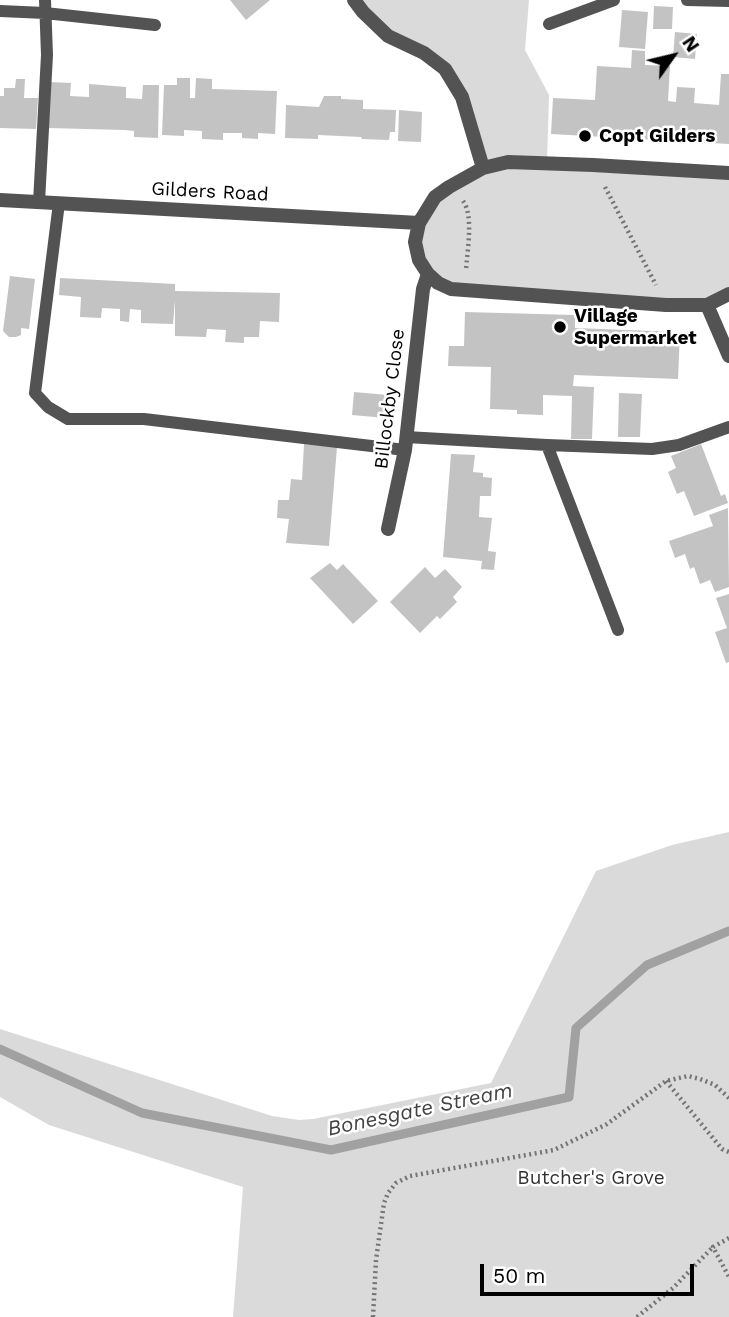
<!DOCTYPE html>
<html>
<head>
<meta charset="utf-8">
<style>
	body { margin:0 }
	#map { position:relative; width:729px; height:1317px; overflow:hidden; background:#fff; font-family:"Work Sans",sans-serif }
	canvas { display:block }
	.north { position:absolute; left:638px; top:21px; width:70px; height:70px; -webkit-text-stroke:5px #fff; paint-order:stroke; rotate:56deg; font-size:19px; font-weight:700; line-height:28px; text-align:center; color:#000 }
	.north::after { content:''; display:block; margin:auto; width:24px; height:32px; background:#000; clip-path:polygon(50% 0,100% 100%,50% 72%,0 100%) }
	.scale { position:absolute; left:480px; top:1264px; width:214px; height:32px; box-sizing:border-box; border:4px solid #000; border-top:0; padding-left:9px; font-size:21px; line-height:24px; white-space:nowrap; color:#000; -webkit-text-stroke:5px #fff; paint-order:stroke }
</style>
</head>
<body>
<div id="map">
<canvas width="729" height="1317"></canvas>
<div class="north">N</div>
<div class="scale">50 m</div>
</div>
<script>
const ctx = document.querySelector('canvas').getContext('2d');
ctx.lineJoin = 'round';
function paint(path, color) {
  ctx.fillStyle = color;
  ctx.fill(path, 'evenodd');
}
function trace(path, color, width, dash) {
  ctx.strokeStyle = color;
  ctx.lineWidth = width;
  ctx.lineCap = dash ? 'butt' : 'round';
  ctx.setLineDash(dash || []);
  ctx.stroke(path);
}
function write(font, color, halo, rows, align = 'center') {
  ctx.font = font + ' "Work Sans",sans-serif';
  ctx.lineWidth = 5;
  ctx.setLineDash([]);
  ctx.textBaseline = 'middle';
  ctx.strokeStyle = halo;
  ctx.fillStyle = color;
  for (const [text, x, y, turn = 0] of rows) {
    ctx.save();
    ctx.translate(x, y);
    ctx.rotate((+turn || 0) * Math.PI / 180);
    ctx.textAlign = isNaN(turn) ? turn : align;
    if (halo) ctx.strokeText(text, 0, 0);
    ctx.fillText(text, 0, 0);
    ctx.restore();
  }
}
paint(new Path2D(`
	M354 0H529L525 50 549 95 547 163 729 173V294L707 305 438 283 415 242 435 197 483 168 445 69 388 36Z
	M729 832V1317H233L243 1187 49 1125 0 1097V1029L272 1116 299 1120 313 1119 491 1083 596 871 672 845Z`), '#dadada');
trace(new Path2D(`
	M0 1049 142 1113 331 1150 569 1097 576 1028 647 965 729 931`), '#a1a1a1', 9);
paint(new Path2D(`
	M230 0H270L246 20Z
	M654 6 673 7 672 29H653Z
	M622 10 648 12 645 49 619 47Z
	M675 32 697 34 695 59 673 57Z
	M632 50 645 51V65L670 66 668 101 676 102 677 87 695 88 694 103 719 105 721 74H729V144L551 134 553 98 595 100 597 66 631 68Z
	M177 78H190V98H195L196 78 212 79V89L277 91 275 134 258 133V139L242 138V133H223V140L202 139V131L184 130V136L162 135 164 85H177Z
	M16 79H25L24 98H38L36 129 0 128V96H4V88H15Z
	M49 82 71 83 70 96 89 97V84L126 87V98L142 99 143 85H159L158 138 134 137V131L125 130 48 128Z
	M324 96H341V99L363 100V109L396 110 395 132H390L389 140 362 139 361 137 340 136 318 135V139L285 138 286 105 319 107Z
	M399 110 422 112 421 142 398 141Z
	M10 276 35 279 29 329 21 328V335L16 337H9L3 331Z
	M60 278 175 284V291L280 293 279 322 260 321 259 337H244V343L225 342 226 330 207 329 206 337 175 336V300L173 324 141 323V310L130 309 129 322 120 321V309L102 308 101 318 80 317 81 297 59 295Z
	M465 312 575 315V328L680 332 678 379 574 375 573 386 594 387 592 439H571L572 396 543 395V415L517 414V410L490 409 491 367 448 366 449 346H464Z
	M354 392 388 395 386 418 352 415Z
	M619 393 642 394 640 437H618Z
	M304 444 337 447 329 546 286 543 289 519 277 518 278 500H289L291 479 302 480Z
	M701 444 721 496 725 494 728 503 694 516 684 491 677 494 668 472 676 468 671 456Z
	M451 454 475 455 473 472 483 473V477L492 478 491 496H480L479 517 492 518 488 551 496 552 494 570 481 569 482 561 443 557Z
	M728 508 729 587 715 592 710 580 700 584 694 567 690 569 685 554 675 558 669 541 713 526 709 515Z
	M330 563 337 570 343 564 378 601 353 624 310 578Z
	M425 567 435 578 445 569 462 587 453 597 457 602 440 619 437 616 420 633 390 602Z
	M729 594V662L726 663 715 632 727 628 716 598Z`), '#c3c3c3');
trace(new Path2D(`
	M605 187 656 285
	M463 201C474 216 467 251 466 271
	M666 1081 722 1149 729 1152
	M729 1238 713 1247 729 1277
	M373 1317 376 1260 384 1203 388 1193 396 1183 410 1176 554 1150 607 1124 666 1081 688 1076 700 1079 715 1085 729 1098
	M637 1317 673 1288 713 1247`), '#757575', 4.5, [2, 3.5]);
trace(new Path2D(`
	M687 0 729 1
	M0 11 45 13 155 25
	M549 24 614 0
	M39 202 47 55 45 0
	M59 203 35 393 48 407 68 419H144L405 450
	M406 437 547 445 652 449 679 445 729 427
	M547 445 618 630`), '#535353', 12);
trace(new Path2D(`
	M354 0 363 12 388 36 424 53 445 69 462 97 483 168
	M729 173 593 165 508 162 483 168 449 187 435 197 419 223 415 242 419 260 428 274 438 283 451 289 666 305H707L729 294
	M0 200 419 223
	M707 305 729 356
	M388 529 405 450 423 289 428 274`), '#535353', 14);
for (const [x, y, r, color] of [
	[585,136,7,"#000"],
	[560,327,7,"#000"]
]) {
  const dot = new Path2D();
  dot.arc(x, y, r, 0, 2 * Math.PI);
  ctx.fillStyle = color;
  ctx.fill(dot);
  trace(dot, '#fff', 2.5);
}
write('bold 19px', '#000', '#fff', [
	["Copt Gilders",599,136],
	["Village",574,316],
	["Supermarket",574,338]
], 'left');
write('19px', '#000', '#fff', [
	["Gilders Road",210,192,3],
	["Billockby Close",390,399,-83]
]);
write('19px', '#313131', '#fff', [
	["Butcher's Grove",591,1178]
]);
write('italic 21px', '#424242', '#fff', [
	["Bonesgate Stream",420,1110,-12]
]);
</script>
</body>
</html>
